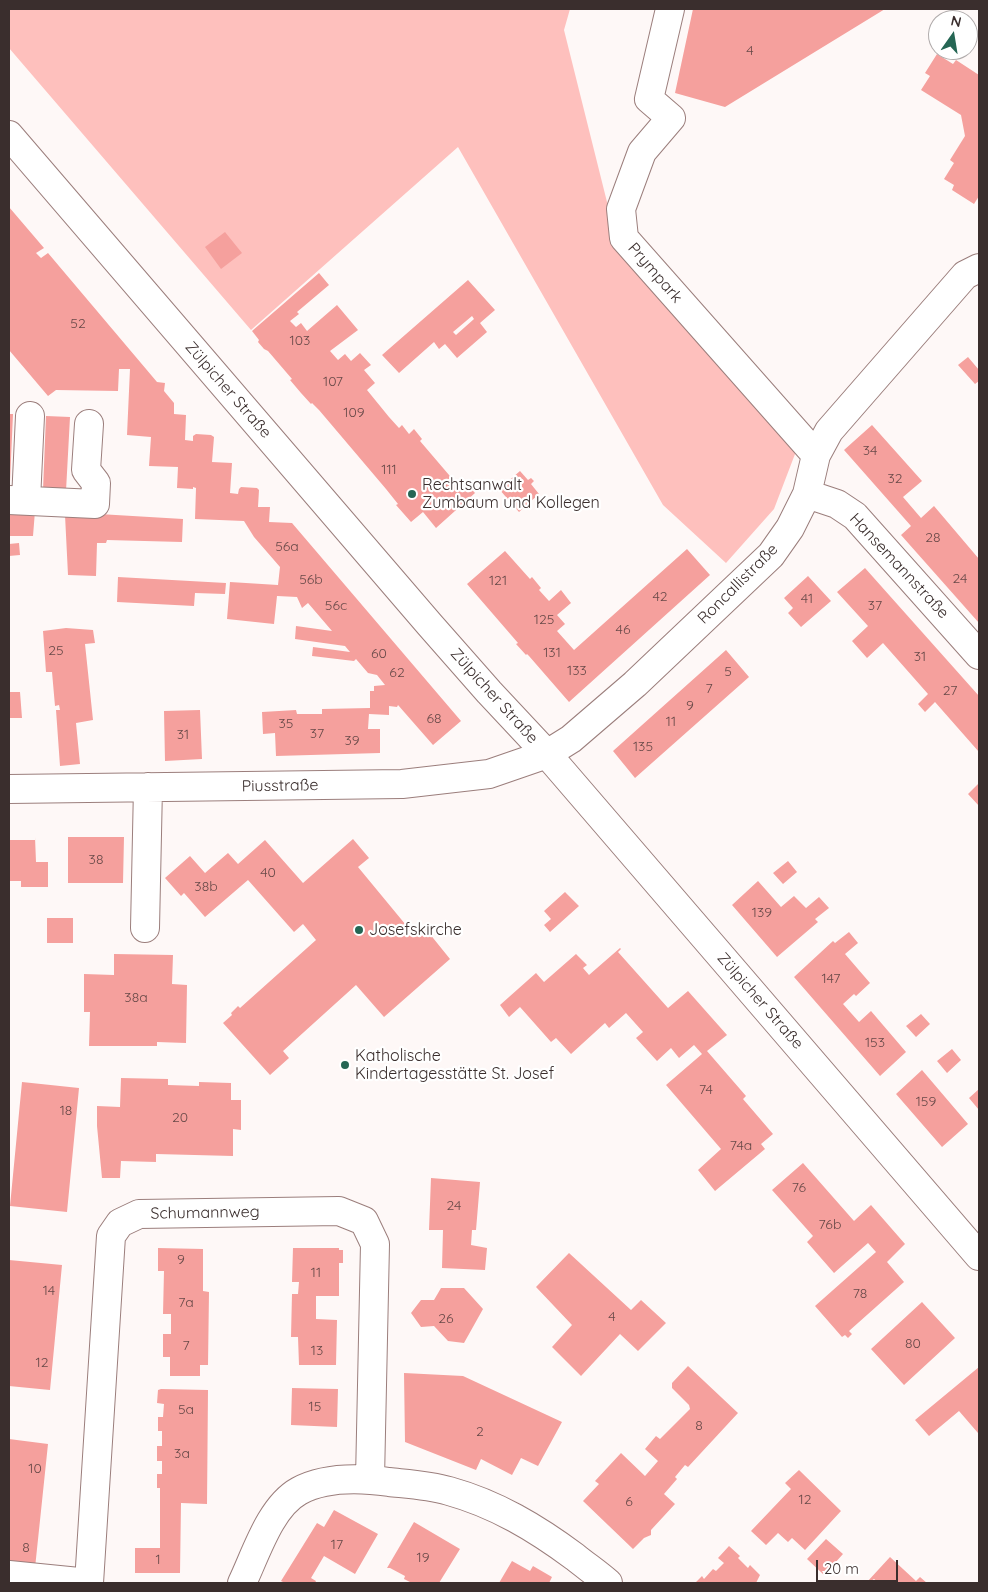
<!DOCTYPE html>
<html>
<head>
<meta charset="utf-8">
<style>
	body { margin:0 }
	#map { position:relative; width:988px; height:1592px; overflow:hidden; background:#fef8f7; font-family:Quicksand,sans-serif }
	canvas { display:block }
	.frame { position:absolute; inset:0; border:10px solid #3a2e2d; pointer-events:none }
	.north { position:absolute; left:928px; top:10px; width:50px; height:50px; box-sizing:border-box; background:#fff; border:1px solid #b0abab; border-radius:50%; rotate:13deg; font-size:14px; font-weight:700; line-height:20px; text-align:center; color:#3a2e2d }
	.north::after { content:''; display:block; margin:auto; width:18px; height:22px; background:#256654; clip-path:polygon(50% 0,100% 100%,50% 72%,0 100%) }
	.scale { position:absolute; left:816px; top:1560px; width:82px; height:22px; box-sizing:border-box; border:2px solid #3a2e2d; border-top:0; padding-left:6px; font-size:15px; line-height:18px; white-space:nowrap; color:#3a2e2d; -webkit-text-stroke:4px #fff; paint-order:stroke }
</style>
</head>
<body>
<div id="map">
<canvas width="988" height="1592"></canvas>
<div class="frame"></div>
<div class="north">N</div>
<div class="scale">20 m</div>
</div>
<script>
const ctx = document.querySelector('canvas').getContext('2d');
ctx.lineJoin = 'round';
function paint(path, color) {
  ctx.fillStyle = color;
  ctx.fill(path, 'evenodd');
}
function trace(path, color, width, dash) {
  ctx.strokeStyle = color;
  ctx.lineWidth = width;
  ctx.lineCap = dash ? 'butt' : 'round';
  ctx.setLineDash(dash || []);
  ctx.stroke(path);
}
function write(font, color, halo, rows, align = 'center') {
  ctx.font = font + ' Quicksand,sans-serif';
  ctx.lineWidth = 4.5;
  ctx.setLineDash([]);
  ctx.textBaseline = 'middle';
  ctx.strokeStyle = halo;
  ctx.fillStyle = color;
  for (const [text, x, y, turn = 0] of rows) {
    ctx.save();
    ctx.translate(x, y);
    ctx.rotate((+turn || 0) * Math.PI / 180);
    ctx.textAlign = isNaN(turn) ? turn : align;
    if (halo) ctx.strokeText(text, 0, 0);
    ctx.fillText(text, 0, 0);
    ctx.restore();
  }
}
paint(new Path2D(`
	M9 9H570L564 30 616 238 800 441 774 509 726 563 663 505 458 147 251 330 9 48Z`), '#fec0bd');
paint(new Path2D(`
	M693 9H885L725 107 675 93Z
	M937 54 953 64 956 60 979 75V196L974 204 952 190 954 185 944 179 954 163 950 160 965 136 961 115 921 90 930 76 925 73Z
	M9 207 44 248 36 253 41 258 48 253 157 382 165 383 164 391 174 403V414L186 415 185 440 193 441V436L196 434 211 435 214 437 212 462 232 463 230 493 238 494 239 489 241 487 257 488 259 490 258 507H270L269 522 292 523 461 721 433 745 398 705 397 707 389 706V715L369 714 368 729H380V753L276 756 275 733 263 734 262 712 296 710 297 714H322V709L370 708V691H374V686L385 685 377 675 368 673 356 659 354 661 312 656 313 647 350 652 345 646 295 639 296 626 332 631 308 603 302 608 297 597 277 596 274 624 227 619 230 582 278 585 280 567 254 537 244 521 195 519 196 488 193 487V489L177 488 178 467 149 466 151 437 127 435 130 369H119L118 391 56 390 48 396 9 350Z
	M225 232 242 253 221 269 205 247Z
	M319 273 329 285 297 312 299 314 290 321 296 327 301 323 307 331 337 305 358 330 330 351 338 360 345 354 351 361 360 353 371 365 364 370 375 383 367 390 389 417 399 428 402 425 409 434 414 429 422 439 420 441 455 482 459 481 464 486 467 484 475 493 436 528 423 512 411 522 396 505 398 504 386 489 319 410 312 403 311 404 301 393 290 380 292 379 268 351 264 349 258 342 259 340 252 331Z
	M468 280 495 310 480 323 487 332 457 358 445 344 439 349 434 342 399 373 382 355ZM472 316 474 319 456 335 453 332Z
	M968 357 979 370V381L975 384 958 365Z
	M9 414H13L10 482H9Z
	M46 416 70 417 66 491 43 490Z
	M872 425 922 481 903 497 921 518 934 506 979 559V623L901 535 911 526 844 450Z
	M520 471 528 480 531 478 534 481 531 484 539 494 519 512 499 489Z
	M9 510 35 511 33 536H9Z
	M99 514 183 519 182 542 107 540 106 543H97L96 576 68 575 65 515 98 517Z
	M19 543 20 555 9 556V544Z
	M687 549 710 575 569 702 529 656 527 654 526 655 516 644 518 643 467 584 505 551 530 579 532 577 541 588 539 590 549 601 561 590 571 603 557 615 565 624 557 631 574 650Z
	M865 568 979 696V752L935 702 925 712 918 704 928 694 883 643 867 658 852 641 868 626 837 592Z
	M808 576 831 601 801 627 788 613 793 608 784 598Z
	M118 577 226 583 225 594 195 593 194 606 117 602Z
	M66 628 93 630 95 643 85 644 93 720 76 723 80 764 60 766 56 710H60L59 705 55 706 52 672H46L43 631Z
	M726 650 749 677 635 778 613 751Z
	M9 692H20L22 718H9Z
	M200 710 202 759 165 761 164 711Z
	M979 783V806L968 794Z
	M35 837 36 862H48V887H21V881H9V840H35Z
	M68 837H124L123 883H68Z
	M353 839 369 858 358 867 415 936 425 928 450 959 384 1017 356 985 283 1051 289 1058 270 1075 223 1023 232 1015 231 1013 238 1006 240 1008 316 940 303 924 294 932 248 880 205 917 184 893 181 896 165 878 190 856 205 873 228 853 238 864 265 840 303 883Z
	M788 861 797 872 783 884 773 873Z
	M758 881 781 907 794 896 806 908 819 897 829 908 815 919 818 922 777 957 732 905Z
	M565 892 579 906 550 932 544 925 551 919 544 911Z
	M47 918H73V943H47Z
	M849 932 858 943 845 954 870 983 856 996 854 994 843 1004 859 1022 871 1011 906 1052 880 1076 794 977 833 941 835 943Z
	M620 948 621 949 618 952 668 1008 688 991 727 1035 707 1051 746 1096 743 1099 773 1134 761 1144 765 1149 715 1191 698 1170 721 1149 666 1085 702 1054 694 1045 679 1058 671 1048 657 1061 636 1038 643 1032 626 1013 609 1028 605 1023 571 1054 556 1038 551 1042 520 1007 509 1017 500 1005 536 973 544 982 576 954 587 965 583 968 589 975Z
	M114 954 173 955 172 984 187 985 186 1043 157 1042V1046H89L90 1012H84V974L114 975Z
	M921 1014 930 1024 916 1037 906 1026Z
	M952 1049 961 1060 947 1073 937 1061Z
	M922 1070 968 1124 942 1147 896 1094Z
	M121 1078 168 1079V1085L199 1086V1082L231 1083V1100H241V1130L233 1129V1156L156 1154V1162L121 1161 120 1178H102L97 1126V1106L120 1107Z
	M22 1082 79 1088 67 1212 10 1206Z
	M979 1089V1110L969 1098Z
	M803 1163 854 1221 871 1205 905 1244 887 1262 904 1282 849 1331 852 1334 848 1338 845 1335 842 1337 815 1306 876 1252 868 1243 834 1273 807 1242 813 1236 772 1190Z
	M431 1178 480 1182 476 1230H472L471 1245 487 1248 485 1270 442 1268 443 1230H429Z
	M158 1248 203 1249V1291L209 1292 208 1365H200V1376H170V1357H163V1334H171V1314H163L164 1271H158Z
	M293 1248H339V1250H343V1263H339V1296H316V1319L337 1320 336 1365H299L298 1337H291L292 1294H298L299 1282H292Z
	M569 1253 631 1310 641 1300 666 1323 638 1351 620 1334 581 1376 552 1347 572 1325 536 1287Z
	M9 1260 62 1265 50 1390 9 1386Z
	M441 1288H464L483 1309 464 1343 448 1341 434 1326 421 1327 411 1313 421 1300H434Z
	M922 1302 955 1338 904 1385 871 1349Z
	M688 1366 738 1413 688 1467 685 1465 675 1477 677 1479 664 1494 675 1504 651 1530V1535L644 1538 633 1549 583 1501 599 1484 595 1481 621 1453 645 1476 658 1461 645 1449 656 1436 660 1439 690 1409 689 1405 672 1388V1383Z
	M979 1367V1431L978 1433 959 1411 929 1436 915 1420Z
	M404 1373 463 1376 562 1422 538 1466 521 1458 512 1475 481 1459 476 1470 405 1442Z
	M292 1388 338 1389 337 1427 291 1425Z
	M161 1389 208 1390 207 1504 181 1503 180 1573H135V1548H160V1488H157V1474H162V1461H157V1446H162V1431H158V1417H163L164 1404 157 1403 158 1390Z
	M9 1439 48 1444 35 1568 9 1565Z
	M799 1470 841 1511 805 1550 792 1538 788 1542 778 1533 766 1545 751 1531 791 1489 785 1483Z
	M334 1510 378 1534 355 1574 324 1556 311 1578 316 1581 315 1583H285L281 1581 317 1523 324 1527Z
	M414 1522 460 1549 439 1583H412L404 1579 405 1576 390 1568H387Z
	M826 1539 843 1554 824 1575 807 1559Z
	M729 1546 740 1556 738 1558 748 1568 750 1565 760 1575 756 1583H695L702 1576 704 1579 713 1569 716 1571 724 1563 718 1558Z
	M890 1557 916 1581 920 1577 927 1583H879L874 1579 868 1583 867 1582Z
	M512 1561 530 1571 533 1566 552 1577 549 1583H499Z`), '#f5a09d');
const minor = new Path2D(`
	M670 9 649 99 671 118 642 152 621 209 624 238 816 455
	M9 135 430 625 489 692 547 754 979 1256
	M807 494 837 504 855 516 979 655
	M9 500 95 504 96 483 86 470 89 424
	M26 500 30 416
	M9 789 402 784 489 774 547 754 571 739 635 684 771 555 790 528 807 494 816 455 829 431 965 275 979 268
	M145 928 148 787
	M9 1575 89 1583
	M89 1583 111 1236 120 1223 139 1214 339 1211 364 1221 375 1244 370 1479
	M242 1583C256 1554 270 1507 299 1491 325 1477 361 1478 389 1482 408 1484 429 1485 449 1491 496 1504 536 1528 575 1557 586 1566 598 1574 608 1583`);
trace(minor, '#9b7e7c', 30);
trace(minor, '#fff', 28);
for (const [x, y, r, color] of [
	[412,494,5,"#256654"],
	[359,930,5,"#256654"],
	[345,1065,5,"#256654"]
]) {
  const dot = new Path2D();
  dot.arc(x, y, r, 0, 2 * Math.PI);
  ctx.fillStyle = color;
  ctx.fill(dot);
  trace(dot, '#fff', 2);
}
write('14px', '#694a49', null, [
	["4",750,51],
	["52",78,324],
	["103",300,341],
	["107",333,382],
	["109",354,413],
	["34",870,451],
	["111",389,470],
	["32",895,479],
	["28",933,538],
	["56a",287,547],
	["24",960,579],
	["56b",311,580],
	["121",498,581],
	["42",660,597],
	["41",807,599],
	["56c",336,606],
	["37",875,606],
	["125",544,620],
	["46",623,630],
	["25",56,651],
	["131",552,653],
	["60",379,654],
	["31",920,657],
	["133",577,671],
	["5",728,672],
	["62",397,673],
	["7",709,689],
	["27",950,691],
	["9",690,706],
	["68",434,719],
	["11",671,722],
	["35",286,724],
	["37",317,734],
	["31",183,735],
	["39",352,741],
	["135",643,747],
	["38",96,860],
	["40",268,873],
	["38b",206,887],
	["139",762,913],
	["147",831,979],
	["38a",136,998],
	["153",875,1043],
	["74",706,1090],
	["159",926,1102],
	["18",66,1111],
	["20",180,1118],
	["74a",741,1146],
	["76",799,1188],
	["24",454,1206],
	["76b",830,1225],
	["9",181,1260],
	["11",316,1273],
	["14",49,1291],
	["78",860,1294],
	["7a",186,1303],
	["4",612,1317],
	["26",446,1319],
	["80",913,1344],
	["7",186,1346],
	["13",317,1351],
	["12",42,1363],
	["15",315,1407],
	["5a",186,1410],
	["8",699,1426],
	["2",480,1432],
	["3a",182,1454],
	["10",35,1469],
	["12",805,1500],
	["6",629,1502],
	["17",337,1545],
	["8",26,1548],
	["19",423,1558],
	["1",158,1560]
]);
write('16px', '#3a2e2d', '#fff', [
	["Prympark",655,273,49],
	["Zülpicher Straße",228,390,49],
	["Hansemannstraße",899,566,47],
	["Roncallistraße",738,584,-45],
	["Zülpicher Straße",494,696,48],
	["Piusstraße",280,786,-1],
	["Zülpicher Straße",760,1001,49],
	["Schumannweg",205,1213,-1]
]);
write('16px', '#3a2e2d', '#fff', [
	["Rechtsanwalt",422,485],
	["Zumbaum und Kollegen",422,503],
	["Josefskirche",369,930],
	["Katholische",355,1056],
	["Kindertagesstätte St. Josef",355,1074]
], 'left');
</script>
</body>
</html>
